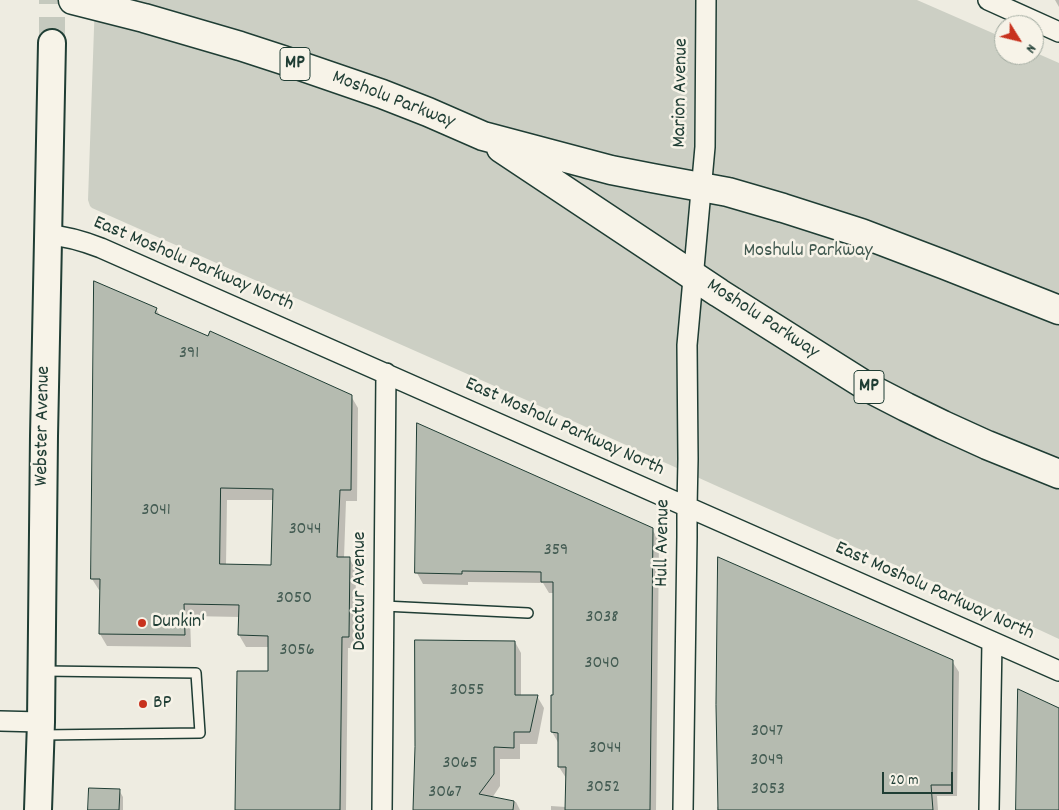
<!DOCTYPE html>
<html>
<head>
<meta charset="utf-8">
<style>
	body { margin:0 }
	#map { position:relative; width:1059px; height:810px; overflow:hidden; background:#eeece1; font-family:Dekko,sans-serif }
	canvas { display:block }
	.north { position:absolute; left:994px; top:15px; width:50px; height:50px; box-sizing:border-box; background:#f7f3e8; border:1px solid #a1aaa0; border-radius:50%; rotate:126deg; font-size:14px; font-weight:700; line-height:20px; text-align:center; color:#1f3d34 }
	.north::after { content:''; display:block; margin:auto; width:18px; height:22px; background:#c8321e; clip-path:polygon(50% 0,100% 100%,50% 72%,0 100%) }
	.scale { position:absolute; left:882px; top:772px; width:71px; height:22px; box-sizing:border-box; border:2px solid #1f3d34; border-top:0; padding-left:6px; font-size:15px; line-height:18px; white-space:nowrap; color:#1f3d34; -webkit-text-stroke:4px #f7f3e8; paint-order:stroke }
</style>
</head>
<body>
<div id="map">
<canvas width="1059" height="810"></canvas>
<div class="north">N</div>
<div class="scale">20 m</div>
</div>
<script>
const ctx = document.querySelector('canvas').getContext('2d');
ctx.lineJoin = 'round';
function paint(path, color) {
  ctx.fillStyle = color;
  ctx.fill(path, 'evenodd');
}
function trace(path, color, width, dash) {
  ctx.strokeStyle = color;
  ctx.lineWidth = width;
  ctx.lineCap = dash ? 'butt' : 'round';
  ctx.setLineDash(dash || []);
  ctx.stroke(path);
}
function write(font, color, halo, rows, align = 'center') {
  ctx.font = font + ' Dekko,sans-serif';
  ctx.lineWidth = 5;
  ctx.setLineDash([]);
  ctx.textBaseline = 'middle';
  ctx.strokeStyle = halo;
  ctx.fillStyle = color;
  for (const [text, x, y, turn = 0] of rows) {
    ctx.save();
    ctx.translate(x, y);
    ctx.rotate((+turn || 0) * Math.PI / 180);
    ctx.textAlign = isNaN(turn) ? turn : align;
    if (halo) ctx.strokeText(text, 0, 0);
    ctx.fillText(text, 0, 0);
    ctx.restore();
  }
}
paint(new Path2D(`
	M95 0H917L1004 38V55H1034V52L1059 63V639L986 605 719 487 533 403 92 208 90 206 88 200Z`), '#cccfc4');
paint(new Path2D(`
	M1055 0H1059V7Z
	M96 282 156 309 161 317 351 396 358 408 357 501H346L344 558H349L356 570 355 648H348L346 810H237L270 673V647H246L239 635 240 617 190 616 191 647 107 646 100 634 101 590H99L92 579ZM227 500H274L272 566 226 565Z
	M652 529 659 541 656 810H551V806L566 807V778L559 767V744L552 732V696H554V593H549L543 583 468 582V585L423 584 417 573Z
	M515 642 521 653V696H537L544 708 537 744H520V759H500V786L492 798 516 802 520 810H414Z
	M952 661 959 672 957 796H937L938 810H717V807Z
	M119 790 123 797V810H89Z`), '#0003');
const building = new Path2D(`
	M94 281 157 308 155 313 208 336 210 331 352 395 351 490H340L337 557H350L349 637H342L340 810H235L237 671H268V636L238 635 239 605 184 604 185 635 99 634 100 579H91ZM221 488 273 489 271 565 220 564Z
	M417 423 653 528 650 810H565L566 767H558V733L551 732V695H553V582H541V572L462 571V574L415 573Z
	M718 557 953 660 952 785H931L933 810H718L716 705Z
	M415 640 515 641V695H538L530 732H514V748L494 747V774L479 794 514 801 513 810H413L415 747Z
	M1018 689 1059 708V810H1016Z
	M89 788 120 789 119 810H88Z`);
paint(building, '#b5bbb0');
trace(building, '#1f3d34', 1);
trace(new Path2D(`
	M52 43V0`), '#c5c9be', 26, [26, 13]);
const lane = new Path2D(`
	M384 606 528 613
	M43 735 200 733 196 673 45 671`);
const street = new Path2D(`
	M988 0 1059 32
	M48 235C67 236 83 241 101 248 421 388 739 531 1059 671
	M0 721 41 722
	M382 810 386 373
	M683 810 687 537V508L688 459 687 345 705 147 706 0
	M989 810 992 642`);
const secondary = new Path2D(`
	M38 810 41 722 44 436 52 43`);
const primary = new Path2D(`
	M73 0 144 18 240 46 283 60 382 94 428 112 483 136 611 170 652 178 728 192 783 208 861 233 945 265 1059 310
	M501 148 719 293 836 367 871 389 906 407 943 425 987 445 1059 474`);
trace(lane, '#1f3d34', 12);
trace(street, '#1f3d34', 22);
trace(secondary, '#1f3d34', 30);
trace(primary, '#1f3d34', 31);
trace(lane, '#f7f3e8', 9);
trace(street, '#f7f3e8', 19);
trace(secondary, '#f7f3e8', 26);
trace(primary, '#f7f3e8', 28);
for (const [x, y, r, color] of [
	[142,623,5,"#c8321e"],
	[143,704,5,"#c8321e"]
]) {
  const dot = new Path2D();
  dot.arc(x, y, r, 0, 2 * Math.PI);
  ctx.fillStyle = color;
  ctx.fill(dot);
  trace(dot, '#f7f3e8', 2);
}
write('18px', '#445c53', null, [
	["391",189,355],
	["3041",156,512],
	["3044",305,531],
	["359",556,552],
	["3050",294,600],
	["3038",602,619],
	["3056",297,652],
	["3040",602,665],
	["3055",467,692],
	["3047",767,733],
	["3044",605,750],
	["3049",767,762],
	["3065",460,765],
	["3052",603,789],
	["3053",768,791],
	["3067",445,794]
]);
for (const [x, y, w] of [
	[295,64,30],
	[869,387,30]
]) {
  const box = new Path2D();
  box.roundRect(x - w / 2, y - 16.5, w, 33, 4);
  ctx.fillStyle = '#f7f3e8';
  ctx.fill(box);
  trace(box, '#1f3d34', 1);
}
write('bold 19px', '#1f3d34', null, [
	["MP",295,64],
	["MP",869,387]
]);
write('20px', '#1f3d34', '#f7f3e8', [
	["Marion Avenue",682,93,-89],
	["Mosholu Parkway",393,101,21],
	["East Mosholu Parkway North",193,265,23],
	["Mosholu Parkway",762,320,33],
	["Webster Avenue",44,426,-89],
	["East Mosholu Parkway North",564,428,24],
	["Hull Avenue",664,543,-89],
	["Decatur Avenue",361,591,-90],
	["East Mosholu Parkway North",934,592,24]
]);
write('20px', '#425a51', '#f7f3e8', [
	["Moshulu Parkway",808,252]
]);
write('20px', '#1f3d34', '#f7f3e8', [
	["Dunkin'",152,623],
	["BP",153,704]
], 'left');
</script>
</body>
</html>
